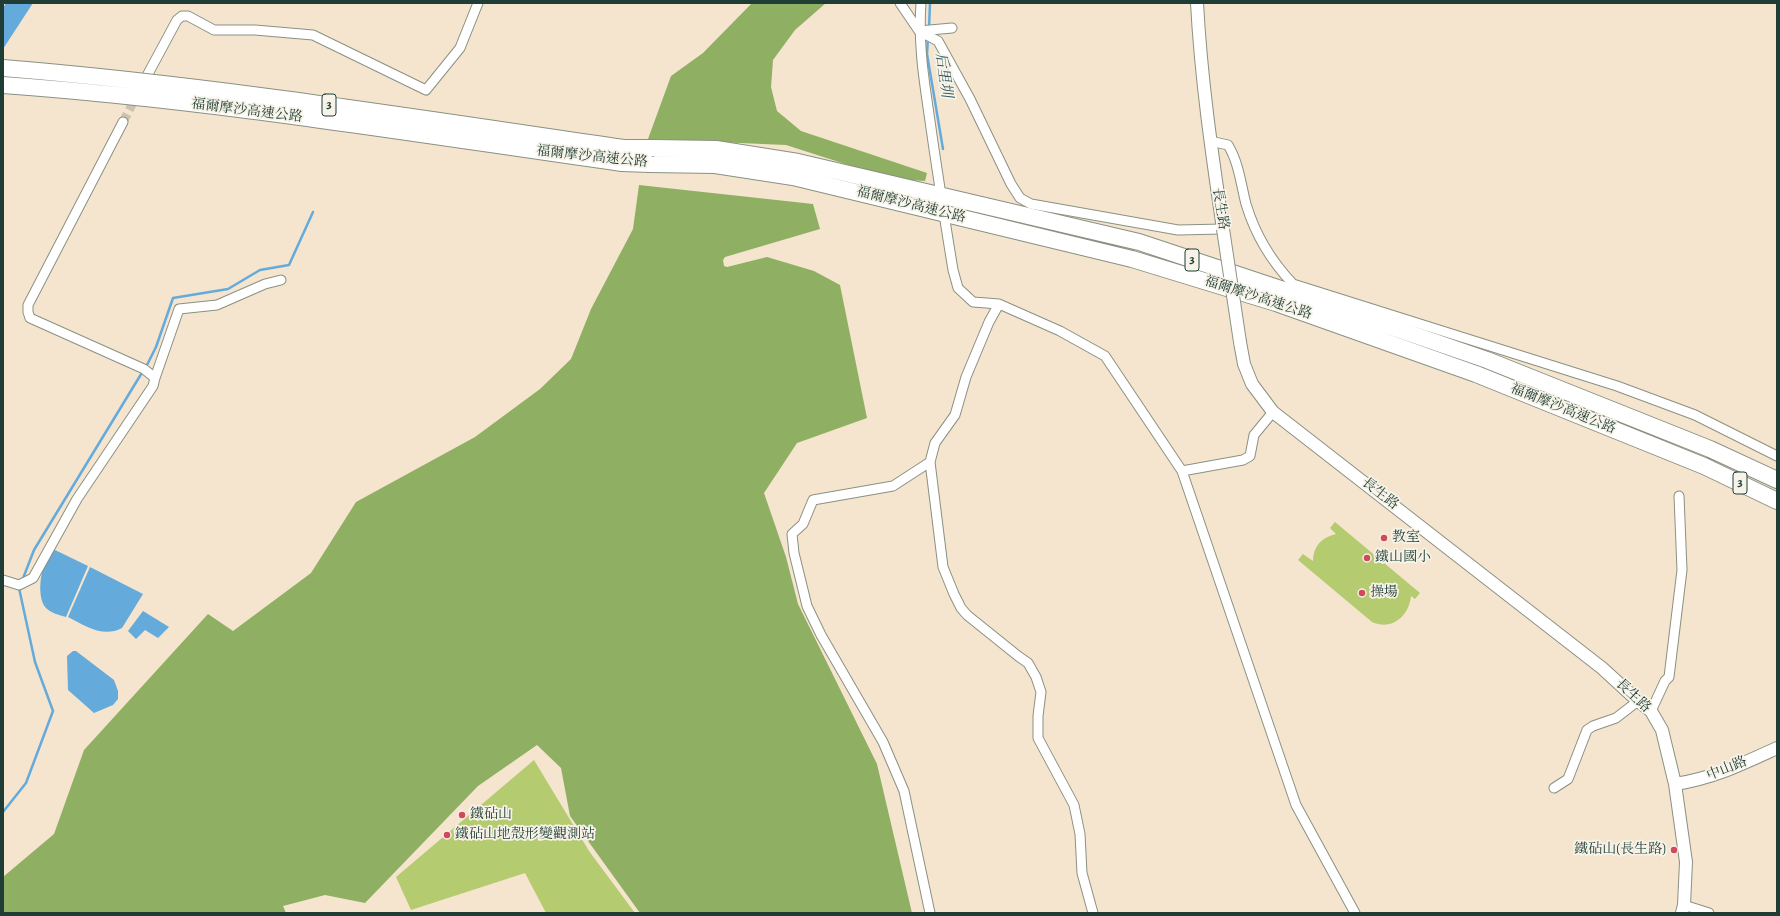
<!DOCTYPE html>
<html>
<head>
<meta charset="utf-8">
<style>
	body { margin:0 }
	#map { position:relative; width:1780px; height:916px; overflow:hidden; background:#f5e5cf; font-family:Alegreya,serif }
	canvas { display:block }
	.frame { position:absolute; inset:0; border:4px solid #1f3d34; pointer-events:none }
</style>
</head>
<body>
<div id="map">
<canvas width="1780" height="916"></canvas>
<div class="frame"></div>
</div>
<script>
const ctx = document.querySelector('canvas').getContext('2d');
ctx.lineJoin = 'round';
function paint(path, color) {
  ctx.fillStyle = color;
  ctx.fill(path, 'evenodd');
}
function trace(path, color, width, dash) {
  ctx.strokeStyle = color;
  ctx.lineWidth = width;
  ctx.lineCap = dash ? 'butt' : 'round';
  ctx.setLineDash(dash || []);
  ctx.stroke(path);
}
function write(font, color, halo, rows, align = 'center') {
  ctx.font = font + ' Alegreya,"Noto Serif TC",serif';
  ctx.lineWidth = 3.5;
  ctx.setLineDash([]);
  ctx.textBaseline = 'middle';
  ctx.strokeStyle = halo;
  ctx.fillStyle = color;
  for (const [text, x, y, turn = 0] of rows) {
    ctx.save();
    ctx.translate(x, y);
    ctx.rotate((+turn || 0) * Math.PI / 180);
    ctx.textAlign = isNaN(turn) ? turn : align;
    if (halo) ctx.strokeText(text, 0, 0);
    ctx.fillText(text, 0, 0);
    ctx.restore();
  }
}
paint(new Path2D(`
	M1335 522 1420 593 1415 599 1411 596C1409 616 1392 631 1372 622L1298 560 1303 554 1313 561C1313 546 1322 537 1336 534L1330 528Z
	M534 760 589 851 635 913H546L525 873 411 910 396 877Z`), '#b4cb70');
paint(new Path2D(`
	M752 3H826L795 30 773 60 771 87 777 111 801 131 927 173 925 181 892 179 786 145 648 139 671 76 703 53Z
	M639 185 813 204 820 229 725 257 723 260 724 266 727 267 767 257 814 271 840 285 867 418 797 443 764 493 786 557 798 604 877 764 912 913H640L570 816 561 768 537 745 478 786 365 903 325 895 283 906 286 913H3V877L54 834 84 750 208 614 233 631 311 573 356 502 475 437 540 389 571 359 591 309 633 229Z`), '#8faf62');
paint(new Path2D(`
	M6 3H33L3 49V8Z
	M55 550 88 566 66 617C59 615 51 613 46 608 35 596 41 558 55 550Z
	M90 567 143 594 122 628C103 638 85 626 68 617Z
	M143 611 169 627 158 638 145 630 136 639 128 631Z
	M73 651H76L114 680 118 691V699L113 705 94 713 68 690 67 656Z`), '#64aada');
trace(new Path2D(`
	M929 28 930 3
	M928 37 927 54 943 149
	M146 367 156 347 173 298 228 289 260 270 289 265 313 212
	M22 581 34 550 143 371
	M3 812 26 783 53 711 35 662 19 588`), '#64aada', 2.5);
trace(new Path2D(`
	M123 122 137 95`), '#cac3b0', 9, [9, 4.5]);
const street = new Path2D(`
	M900 3 919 31 938 41 970 99 1011 184 1020 198 1031 204 1178 230 1223 229
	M921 3C918 45 924 80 930 121 937 171 945 221 953 270L958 288 973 302 999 304 1060 331 1105 356 1182 471 1296 805 1355 913
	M919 31 952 28
	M142 85 177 20 182 16H188L214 30H255L313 35 426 90 460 48 478 3
	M1210 141 1228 145C1239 163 1241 185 1246 204 1255 234 1272 262 1293 284L1617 386 1695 415 1777 456
	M155 378 179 309 217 305 265 284 281 280
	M930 462 943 567 954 594 961 608 967 615 1018 656 1028 663 1036 677 1041 692 1038 716V738L1074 805 1080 834 1082 873 1093 913
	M1182 471 1243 460 1250 456 1254 435 1273 412
	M3 580 19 585 33 578 77 499 153 386 155 378 144 369 30 318 28 312V305L123 122
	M1651 711 1665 681 1669 677 1682 570 1679 496
	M1554 788 1568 779 1587 730 1593 726 1616 718 1638 701
	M1684 905 1709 913
	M930 913 904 791 883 742 821 635 807 606 794 553 792 534 803 524 813 500 893 486 930 462 935 443 955 415 966 377 989 322 999 304`);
const secondary = new Path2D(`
	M1197 3C1201 79 1212 154 1223 229
	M1240 342 1244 364 1252 384 1273 412 1602 668 1638 701 1651 711 1662 730 1675 784 1686 862 1684 905 1682 913
	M1675 784C1714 778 1742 764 1777 748`);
const highway = new Path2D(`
	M654 148 716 149 798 162 1139 242 1284 290 1487 360 1710 449 1777 480
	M650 164 715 165 793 177 1132 259 1276 303 1476 374 1704 466 1777 501`);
trace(street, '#8a9182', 11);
trace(secondary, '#8a9182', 14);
trace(highway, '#8a9182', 18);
trace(street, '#fff', 9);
trace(secondary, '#fff', 12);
trace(highway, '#fff', 16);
const secondaryBridge = new Path2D(`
	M1223 229 1240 342`);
const highwayBridge = new Path2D(`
	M3 68C211 85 418 118 624 148H654
	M3 85C211 100 416 134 622 163L650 164`);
trace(secondaryBridge, '#8a9182', 14, []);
trace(highwayBridge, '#8a9182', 18, []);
trace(secondaryBridge, '#fff', 12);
trace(highwayBridge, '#fff', 16);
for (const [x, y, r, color] of [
	[1384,538,4,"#d1495b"],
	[1367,558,4,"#d1495b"],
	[1362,593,4,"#d1495b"],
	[462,815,4,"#d1495b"],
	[447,835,4,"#d1495b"],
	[1674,850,4,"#d1495b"]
]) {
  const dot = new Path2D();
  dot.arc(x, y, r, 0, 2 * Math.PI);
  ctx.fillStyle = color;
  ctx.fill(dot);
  trace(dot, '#f7f3e8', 1.5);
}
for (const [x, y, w] of [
	[329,105,14],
	[1192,260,14],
	[1740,483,14]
]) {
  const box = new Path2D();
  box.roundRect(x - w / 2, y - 11, w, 22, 3);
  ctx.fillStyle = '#f7f3e8';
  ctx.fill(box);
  trace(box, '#1f3d34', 1);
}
write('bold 13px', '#1f3d34', null, [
	["3",329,105],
	["3",1192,260],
	["3",1740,483]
]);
write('14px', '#1f3d34', '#f7f3e8', [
	["福爾摩沙高速公路",247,111,7],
	["福爾摩沙高速公路",592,157,6],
	["福爾摩沙高速公路",911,205,14],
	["長生路",1220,209,81],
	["福爾摩沙高速公路",1258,298,18],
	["福爾摩沙高速公路",1563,409,22],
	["長生路",1380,494,38],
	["長生路",1633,696,43],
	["中山路",1727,769,-22]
]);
write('14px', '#1f3d34', '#f7f3e8', [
	["教室",1392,538],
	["鐵山國小",1375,558],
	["操場",1370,593],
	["鐵砧山",470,815],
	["鐵砧山地殼形變觀測站",455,835],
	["鐵砧山(長生路)",1666,850,"right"]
], 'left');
write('italic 15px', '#30585e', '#f7f3e8', [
	["后里圳",943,75,82]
]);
</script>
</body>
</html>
